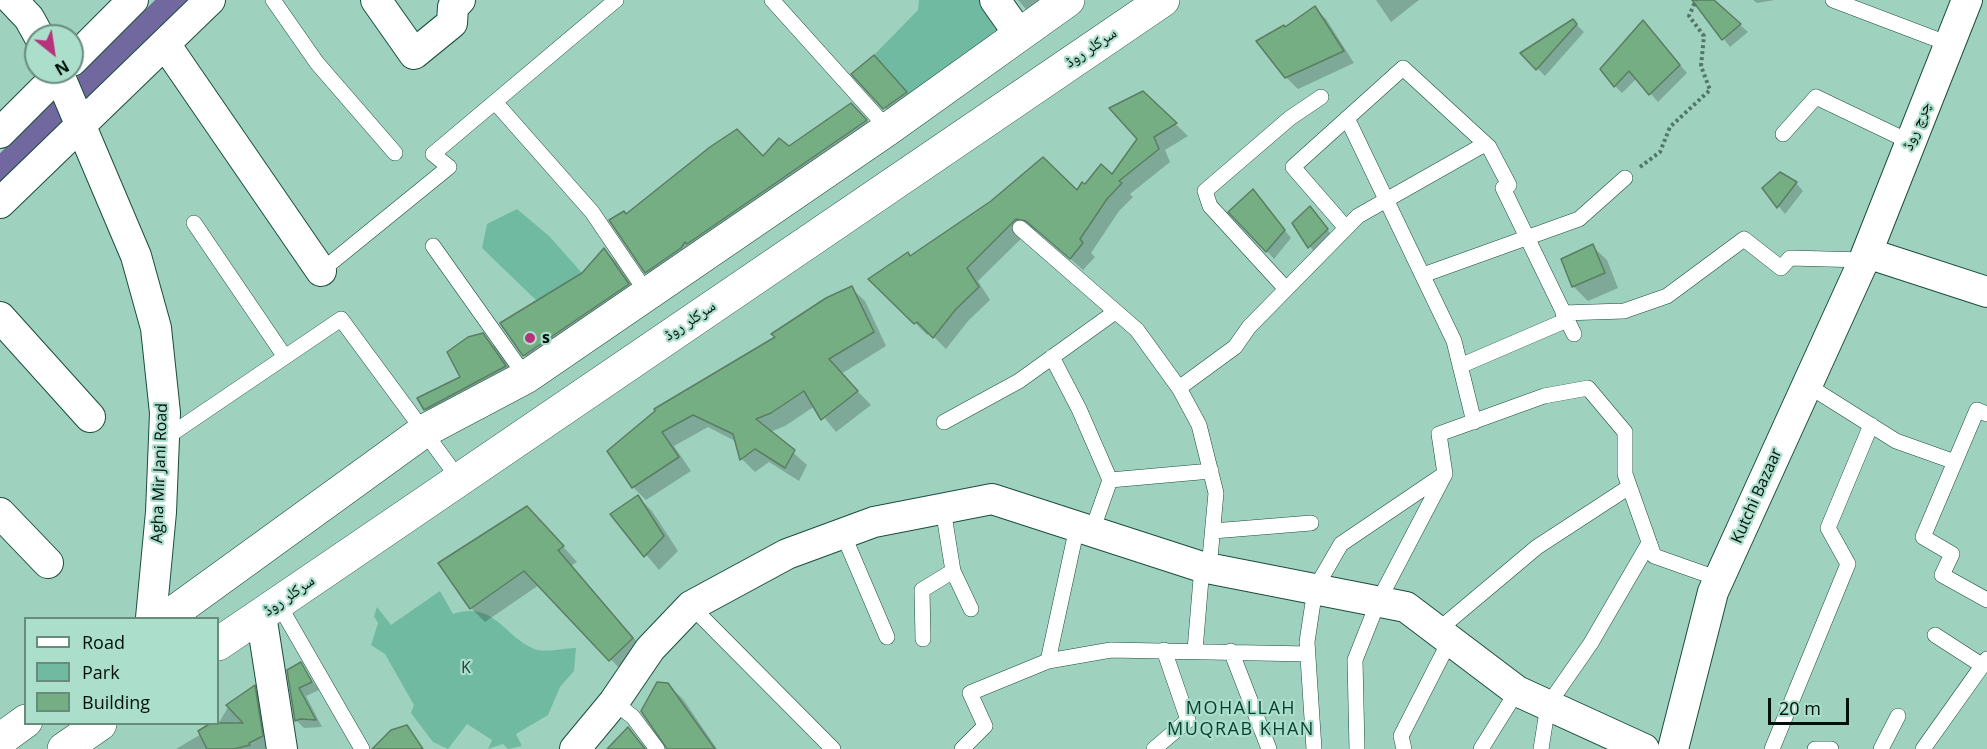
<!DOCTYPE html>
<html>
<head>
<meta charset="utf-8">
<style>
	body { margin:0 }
	#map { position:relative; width:1987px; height:749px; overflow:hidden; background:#9ed2bf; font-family:"Open Sans",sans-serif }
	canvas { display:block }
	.legend { position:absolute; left:24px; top:617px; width:195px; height:108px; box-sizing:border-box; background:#abdfcc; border:2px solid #678c7e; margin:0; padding:8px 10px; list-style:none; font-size:18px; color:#00100a }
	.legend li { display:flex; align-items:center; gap:12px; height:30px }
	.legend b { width:30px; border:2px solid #678c7e }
	.north { position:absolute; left:24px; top:24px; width:60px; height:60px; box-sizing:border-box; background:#abdfcc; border:2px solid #678c7e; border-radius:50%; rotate:150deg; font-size:16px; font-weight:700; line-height:24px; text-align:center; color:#00100a }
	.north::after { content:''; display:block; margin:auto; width:21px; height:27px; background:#b6337c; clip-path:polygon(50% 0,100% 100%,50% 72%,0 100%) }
	.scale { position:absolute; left:1768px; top:698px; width:81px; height:27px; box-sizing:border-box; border:3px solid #00100a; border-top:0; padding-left:8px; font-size:18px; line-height:21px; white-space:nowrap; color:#00100a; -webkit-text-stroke:4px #abdfcc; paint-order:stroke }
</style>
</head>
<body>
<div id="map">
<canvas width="1987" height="749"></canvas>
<ul class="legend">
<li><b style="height:8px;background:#fff"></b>Road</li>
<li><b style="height:16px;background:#6fbaa1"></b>Park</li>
<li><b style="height:16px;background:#76ae83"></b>Building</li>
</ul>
<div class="north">N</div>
<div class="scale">20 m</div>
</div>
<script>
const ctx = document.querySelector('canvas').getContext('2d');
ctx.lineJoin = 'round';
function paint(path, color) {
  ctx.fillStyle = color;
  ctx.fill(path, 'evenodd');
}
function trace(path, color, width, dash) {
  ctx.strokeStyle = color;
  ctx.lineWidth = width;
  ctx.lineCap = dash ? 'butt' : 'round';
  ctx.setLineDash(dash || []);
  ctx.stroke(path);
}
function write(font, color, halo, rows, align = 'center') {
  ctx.font = font + ' "Open Sans","Noto Naskh Arabic",sans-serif';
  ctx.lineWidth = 4.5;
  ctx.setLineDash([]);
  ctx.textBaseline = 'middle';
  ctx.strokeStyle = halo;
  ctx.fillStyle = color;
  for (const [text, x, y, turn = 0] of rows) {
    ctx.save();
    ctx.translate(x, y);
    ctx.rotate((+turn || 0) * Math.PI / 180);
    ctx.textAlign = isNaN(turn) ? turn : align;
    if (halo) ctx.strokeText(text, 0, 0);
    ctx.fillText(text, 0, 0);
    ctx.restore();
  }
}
paint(new Path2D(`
	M919 0H980L1003 36 911 96 874 55 918 10Z
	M517 209 549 236 582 273 537 301 482 248 487 224Z
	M440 591 453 614C495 601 502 635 534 649 545 653 565 648 576 648L574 671 560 687 548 715 516 734 522 746 508 749 503 744 488 749 492 740 467 724 448 749 433 742 411 713 414 705 385 654 371 645 378 623 374 616 377 607 391 625Z`), '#6fbaa1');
paint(new Path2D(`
	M1018 0H1070L1038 23Z
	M1376 0H1419L1391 22Z
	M1694 0H1712L1748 32 1730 47Z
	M1753 0H1775L1757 3Z
	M1315 8 1326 19 1354 63 1298 89 1286 77V29Z
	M1573 21 1584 32 1545 76 1522 53Z
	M1650 30 1687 73 1658 102 1637 78 1622 93 1615 86Z
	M888 71 921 107 899 123 854 74Z
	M1143 93 1188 136 1165 150 1170 162 1130 194 1133 197 1119 211 1091 253 1095 257 1083 270 1040 232 1030 230 978 281 990 300 968 321 946 349 930 333 927 335 871 279 911 257 1112 177 1138 138Z
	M866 119 880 136 661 286 646 272 626 216 789 148Z
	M1796 183 1803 191 1785 214 1764 188Z
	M1253 191 1291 238 1274 259 1231 212Z
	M1310 208 1334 238 1316 255 1294 223Z
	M1592 246 1607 260 1618 288 1588 301 1573 286 1563 260Z
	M604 250 619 264 642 299 539 370 524 355 502 323 583 274Z
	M851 288 865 301 886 346 841 374 871 405 836 432 815 406 785 426 770 432 807 465 799 481 769 462 755 472 742 459 737 442 708 427 674 446 691 471 646 500 633 487 609 451Z
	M482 335 497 349 520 381 440 423 425 409 462 378Z
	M638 497 652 511 678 551 659 570 612 514Z
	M542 523 577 562 571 566 647 653 625 674 539 585 485 622 471 608Z
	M300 664 319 690 306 696 322 727 304 728 297 721 289 671Z
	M668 685 683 699 717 749H668Z
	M254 687 269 701 276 749H176L218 724 230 704Z
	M628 729 647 749H609Z`), '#0003');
trace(new Path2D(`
	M0 173 175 0`), '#7168a0', 28);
const building = new Path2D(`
	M1692 0H1714L1741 24 1722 40Z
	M1315 6 1344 51 1285 78 1256 41 1284 25 1285 27Z
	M1573 19 1577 24 1536 70 1520 53Z
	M1643 20 1680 65 1649 95 1629 71 1614 87 1600 69Z
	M874 55 907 92 883 109 851 74Z
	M1143 91 1177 123 1154 137 1159 149 1119 181 1122 183 1107 199 1080 239 1083 243 1070 259 1026 221 1016 219 967 268 979 287 956 309 933 338 917 322 914 324 868 279 908 252 910 256 991 201 1043 157 1077 190 1082 182 1085 184 1101 164 1112 174 1137 139 1109 108Z
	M851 103 867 120 687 244 685 242 681 248 645 273 609 220 624 211 626 214 710 147 737 129 763 156 779 138 789 146Z
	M1780 172 1797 182 1777 208 1762 188Z
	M1253 189 1285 230 1266 252 1228 212Z
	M1310 206 1328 229 1308 248 1292 223Z
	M1593 244 1605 273 1572 287 1561 259Z
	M604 248 629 284 523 356 500 323 582 273Z
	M852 286 874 332 829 359 858 391 821 420 804 391 771 413 756 419 795 450 785 468 755 449 740 460 733 434 693 415 662 432 679 457 632 488 607 451 655 411 654 409 775 337 771 334 826 298Z
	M483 333 506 366 424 410 417 398 460 377 447 352 468 337Z
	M638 495 664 536 644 557 610 514Z
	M527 506 564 546 558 550 633 638 609 661 524 571 470 609 438 563Z
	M301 662 312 682 299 688 316 720 300 719 295 721 287 670Z
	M657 682 668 683 715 749H667L641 711Z
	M255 685 263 736 249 743 250 745 234 749H207L198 731 211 723H243L226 705Z
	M407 725 423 749H372L391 730Z
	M628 727 645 749H607Z`);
paint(building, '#76ae83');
trace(building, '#5a7e62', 1.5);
const lane = new Path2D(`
	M273 0 317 63 395 153
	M772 0 888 129
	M1833 0 1949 44
	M495 102 592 212 647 293
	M1347 118 1454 341 1474 422
	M1783 134 1816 97 1910 142
	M194 223 285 357
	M1020 228 1137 330 1179 388 1199 425 1216 493 1209 569
	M1346 228 1293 167 1403 68 1489 147 1509 185 1503 188 1574 334
	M433 246 526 377
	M321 271 449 167 433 154 616 0
	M1423 275 1579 219 1625 178
	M1286 289 1210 206 1205 191 1290 118 1321 97
	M1563 313 1624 311 1667 296 1744 239 1781 268 1790 258 1864 260
	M1052 357 1079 409 1110 480
	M1460 366 1567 320
	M1807 385 1896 441 1955 462
	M1179 388 1235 347 1249 327 1358 216 1485 144
	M1987 414 1977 410 1923 537 1952 554 1942 575 1987 600
	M944 422 1019 381 1115 312
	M164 439 341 319 459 479
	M1092 531 1110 480 1211 471
	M1213 531 1311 523
	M843 534 887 637
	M953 571 971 609
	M278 603 362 749
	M691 606 833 749
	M1437 631 1537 547 1629 487
	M1935 635 1983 666
	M923 639 922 590 953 571 943 509
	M1195 650 1202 567
	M1231 651 1269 749
	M1048 661 1111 650 1308 654
	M614 702 633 717 657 749
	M962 749 985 726 970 693 1048 661 1077 527
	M1154 749 1188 720 1164 650
	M1314 749 1307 642 1315 589 1341 544 1443 475
	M1357 749 1355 660 1378 602 1445 474 1439 434 1544 396 1588 388 1625 432V474L1654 556 1719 579
	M1404 749 1401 736 1450 640
	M1481 749 1517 691
	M1541 749 1548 705 1591 643 1649 543
	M1772 749 1848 564 1828 528 1871 425
	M1815 749H1831
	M1881 749 1898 716
	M1923 749 1987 659`);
const street = new Path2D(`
	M12 0 29 18 39 36
	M376 0 414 54 452 23 453 7 460 0
	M995 0 1019 34
	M165 44 321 271
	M72 61 133 0
	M58 72 136 256 156 328 165 413 161 512 151 618
	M0 133 61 72
	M0 203 210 0
	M1867 253 1987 292
	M0 317 90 417
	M0 513 48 563
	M261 615 282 749
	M575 749 614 702 650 649 691 606 787 554 874 522 992 499 1202 567 1406 607 1517 691 1644 749
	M1673 749 1713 592 1864 260 1967 0`);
const primary = new Path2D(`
	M166 618 424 431 526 377 888 129 1068 0
	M218 644 1163 0
	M0 740 26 721
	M64 749 100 724`);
trace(lane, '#1b4d3f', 16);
trace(street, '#1b4d3f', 32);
trace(primary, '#1b4d3f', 34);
trace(new Path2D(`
	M1640 167 1660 152 1670 127 1710 90 1701 66 1704 36 1689 16 1696 0`), '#53766a', 4, [3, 3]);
trace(lane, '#fff', 15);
trace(street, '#fff', 30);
trace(primary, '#fff', 33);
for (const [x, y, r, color] of [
	[530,338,6,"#b6337c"]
]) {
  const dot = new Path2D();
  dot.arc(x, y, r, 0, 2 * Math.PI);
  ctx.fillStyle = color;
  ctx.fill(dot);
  trace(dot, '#abdfcc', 2);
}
write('16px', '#00100a', '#abdfcc', [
	["سرکلر روڈ",1091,48,-34],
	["چرچ روڈ",1917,126,-68],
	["سرکلر روڈ",690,321,-34],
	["Agha Mir Jani Road",160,473,-88],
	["Kutchi Bazaar",1757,496,-66],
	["سرکلر روڈ",289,596,-35]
]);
write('bold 16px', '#00100a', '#abdfcc', [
	["s",542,338]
], 'left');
write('16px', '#1c4035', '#abdfcc', [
	["K",466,668]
]);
ctx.letterSpacing = '1.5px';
write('18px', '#083e30', '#abdfcc', [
	["MOHALLAH",1241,709],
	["MUQRAB KHAN",1241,730]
]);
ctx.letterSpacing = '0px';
</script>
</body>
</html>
